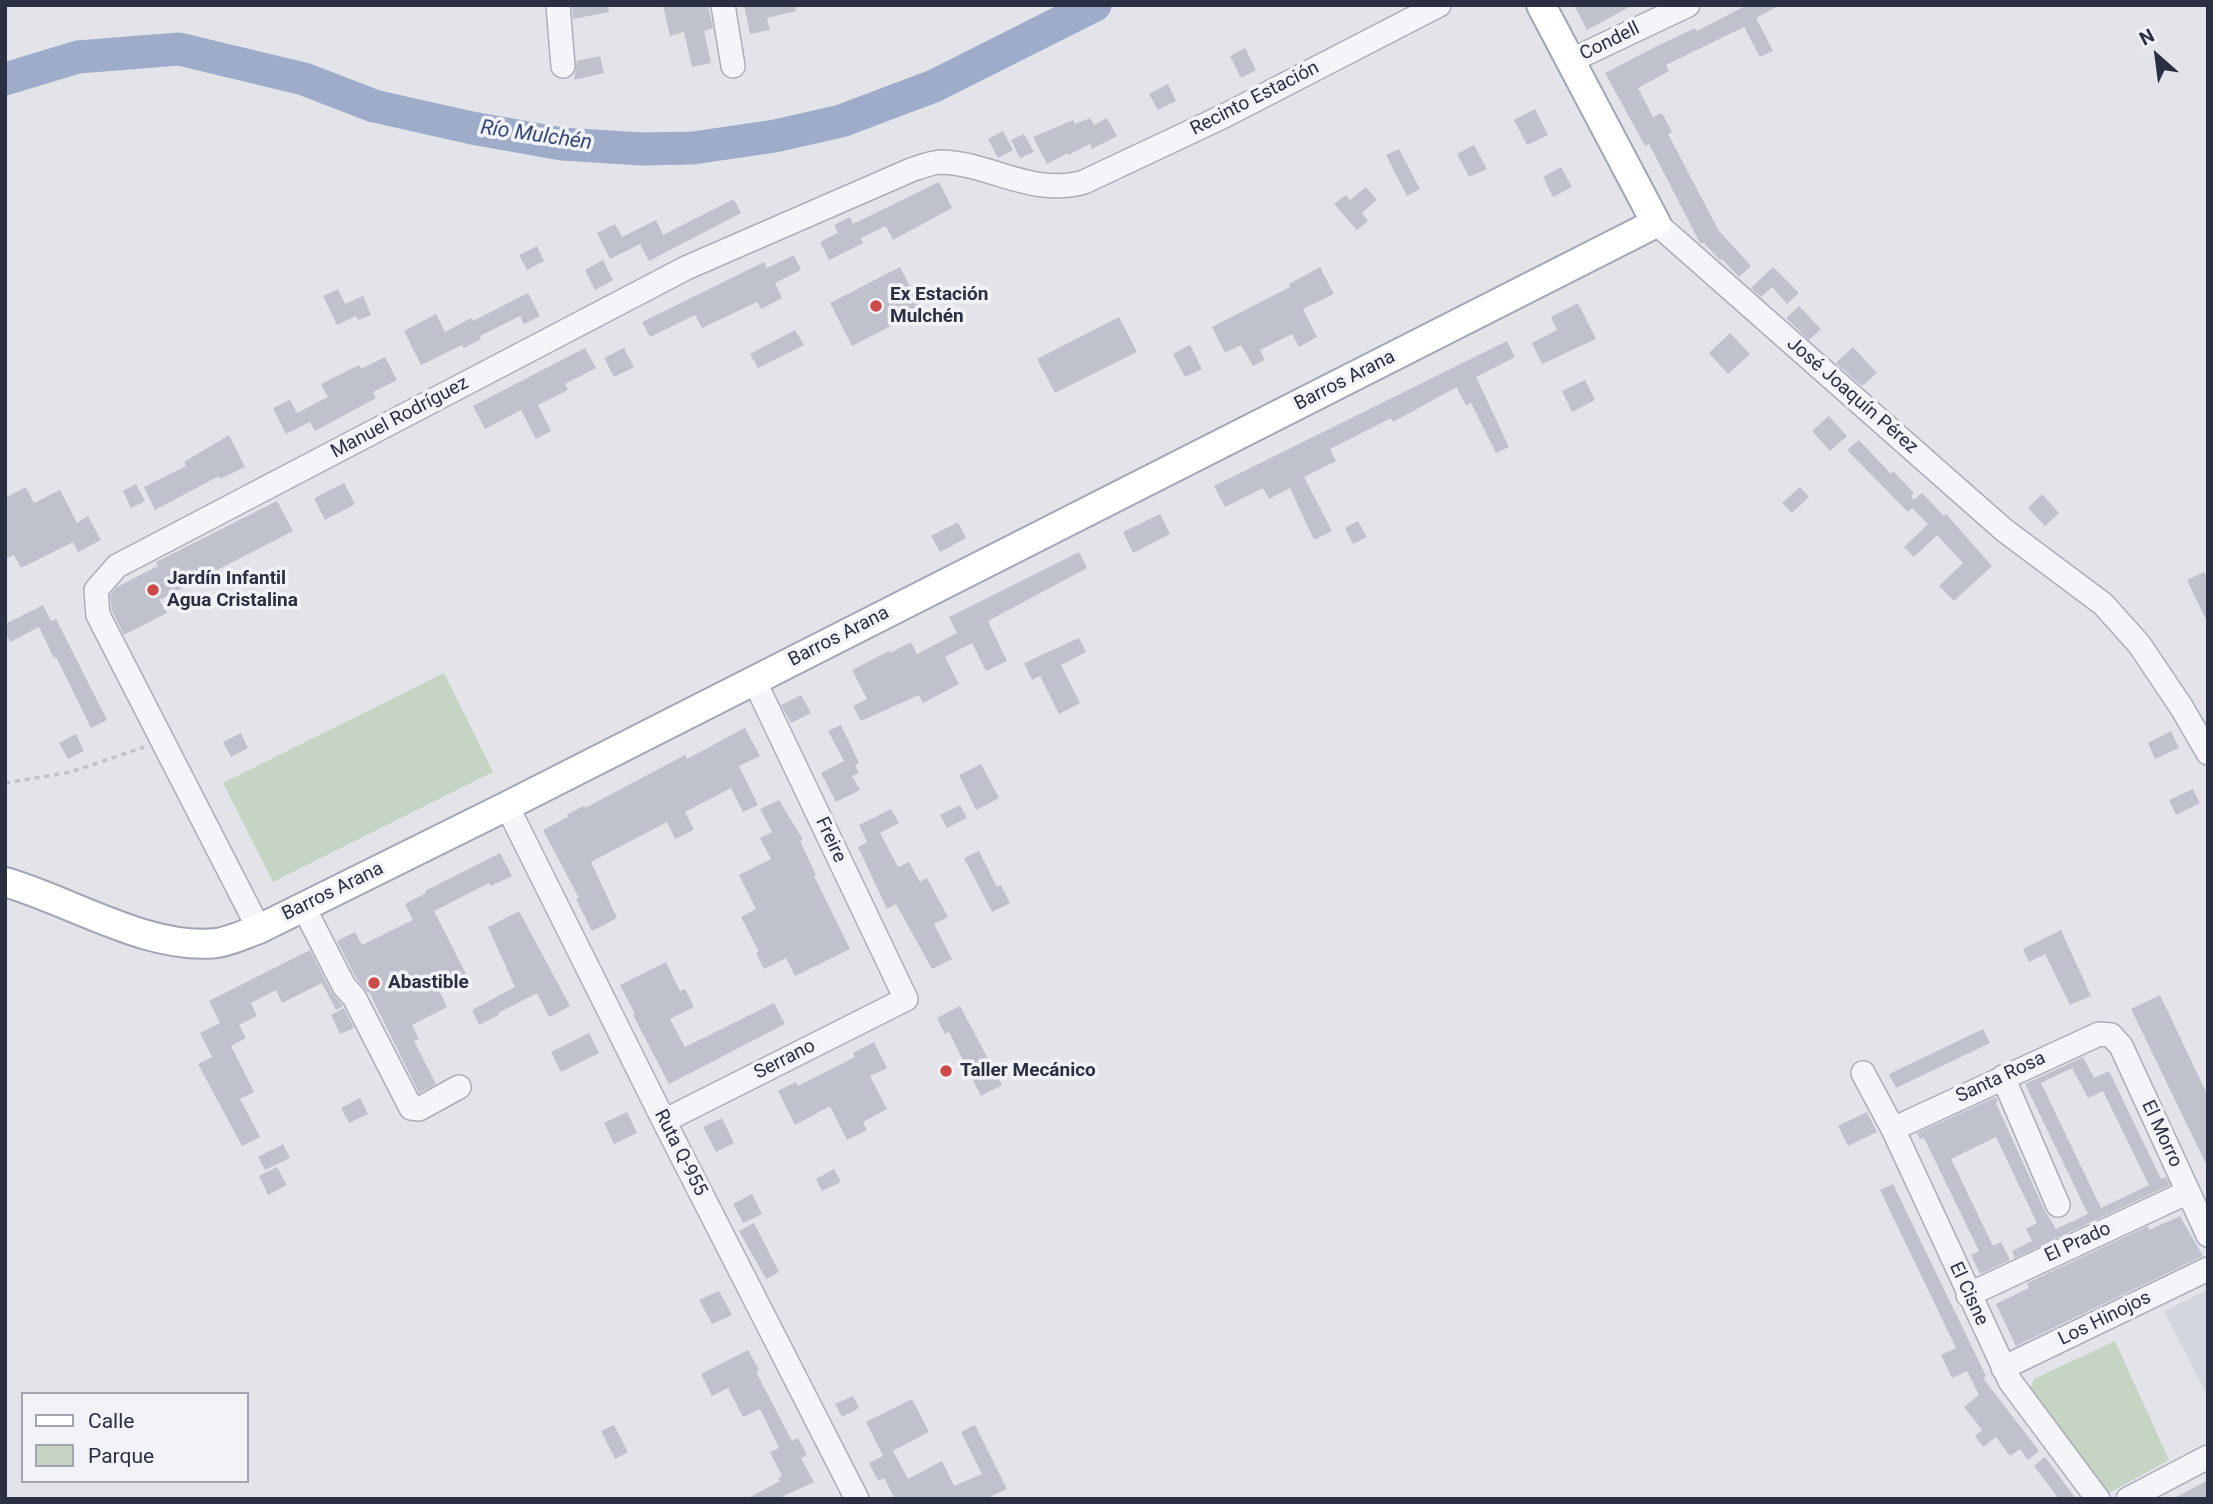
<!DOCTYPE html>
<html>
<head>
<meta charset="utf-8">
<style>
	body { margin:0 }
	#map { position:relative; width:2213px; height:1504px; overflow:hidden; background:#e2e4ea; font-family:Roboto,sans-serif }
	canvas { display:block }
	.frame { position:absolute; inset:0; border:7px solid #2a2f42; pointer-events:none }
	.legend { position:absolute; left:21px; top:1392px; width:228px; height:91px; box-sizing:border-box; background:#f1f3f7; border:2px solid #a1a5af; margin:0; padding:9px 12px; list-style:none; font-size:21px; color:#2a2f42 }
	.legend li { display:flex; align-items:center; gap:14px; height:35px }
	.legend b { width:35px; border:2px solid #a1a5af }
	.north { position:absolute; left:2122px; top:21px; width:70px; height:70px; -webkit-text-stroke:5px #f1f3f7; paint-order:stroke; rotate:332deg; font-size:19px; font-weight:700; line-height:28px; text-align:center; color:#2a2f42 }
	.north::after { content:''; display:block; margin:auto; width:24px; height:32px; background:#2a2f42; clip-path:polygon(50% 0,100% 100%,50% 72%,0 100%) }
</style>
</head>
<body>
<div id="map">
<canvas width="2213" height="1504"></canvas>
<div class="frame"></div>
<ul class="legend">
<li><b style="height:9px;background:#fff"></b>Calle</li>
<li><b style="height:19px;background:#c5d4c3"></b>Parque</li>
</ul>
<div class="north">N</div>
</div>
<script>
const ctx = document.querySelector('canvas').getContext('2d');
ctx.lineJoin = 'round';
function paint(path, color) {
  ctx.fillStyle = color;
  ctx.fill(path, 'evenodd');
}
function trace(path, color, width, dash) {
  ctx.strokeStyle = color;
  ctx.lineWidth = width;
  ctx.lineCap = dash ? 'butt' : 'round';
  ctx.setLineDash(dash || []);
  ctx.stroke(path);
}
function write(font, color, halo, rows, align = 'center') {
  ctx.font = font + ' Roboto,sans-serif';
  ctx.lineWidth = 7;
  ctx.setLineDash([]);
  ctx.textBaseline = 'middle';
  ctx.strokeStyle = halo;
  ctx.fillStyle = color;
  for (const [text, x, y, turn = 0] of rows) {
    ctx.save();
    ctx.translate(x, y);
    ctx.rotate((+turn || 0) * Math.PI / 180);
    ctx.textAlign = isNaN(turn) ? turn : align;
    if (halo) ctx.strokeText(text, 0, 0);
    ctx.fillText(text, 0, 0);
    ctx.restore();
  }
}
paint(new Path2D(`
	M2208 1289V1397L2164 1311Z`), '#d4d6df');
paint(new Path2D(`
	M444 673 493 772 273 882 223 783Z
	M2115 1341 2169 1460 2109 1493 2030 1389 2034 1379Z`), '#c5d4c3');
trace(new Path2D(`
	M5 79 78 57 179 49 304 79 374 106 472 128 562 144 642 149 693 148 775 136 841 121 934 86 1095 5`), '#9eacc9', 33);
paint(new Path2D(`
	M572 5H608L609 12 573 19Z
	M663 5H708L713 28 704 31 711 63 692 67 684 32 670 36Z
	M744 5H795L796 11 767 18 770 30 750 34Z
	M1574 5H1633L1587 30Z
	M1747 5H1780L1756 18 1773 51 1760 57 1744 27 1666 65 1669 71 1638 88 1653 117 1662 113 1672 132 1668 134 1719 231 1751 266 1739 277 1722 259 1720 260 1704 243H1700L1649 144 1645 146 1605 73 1657 46 1695 28 1697 31Z
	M1245 48 1256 70 1241 78 1230 56Z
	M600 56 604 73 574 80 577 61Z
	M1168 84 1176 101 1158 110 1149 94Z
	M1535 109 1548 135 1527 145 1514 120Z
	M1090 118 1094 125 1107 118 1117 136 1092 149 1090 144 1068 155V153L1047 164 1033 137 1073 120 1075 124Z
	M1003 131 1013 150 998 158 988 139Z
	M1024 134 1034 152 1020 158 1011 140Z
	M1474 145 1487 169 1469 177 1457 154Z
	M1399 149 1420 189 1407 196 1386 155Z
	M1561 167 1572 187 1553 197 1543 177Z
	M939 182 952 208 893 240 886 226 861 238 863 243 829 260 820 242 838 233 834 225 850 217 853 224Z
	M1366 187 1377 200 1362 213 1368 221 1357 230 1334 204 1346 195 1350 200Z
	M734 199 741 213 649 261 640 244 610 259 597 233 615 224 622 237 656 220 663 235Z
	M537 246 544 261 527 270 519 255Z
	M794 255 801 270 775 283 782 298 761 309 757 302 702 328 695 315 650 337 642 322 764 262 767 268Z
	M603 260 613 280 595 290 585 270Z
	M900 267 922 310 852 346 830 303Z
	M1320 267 1334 294 1303 309 1317 337 1299 347 1292 334 1260 350 1265 360 1253 366 1241 345 1225 353 1212 327 1290 287 1289 284Z
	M1773 267 1799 293 1787 304 1772 287 1761 297 1751 288Z
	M338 289 345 304 363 296 371 315 358 320 356 316 337 325 323 296Z
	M528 293 540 316 524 324 520 316 480 336 481 339 464 348 462 345 421 365 404 331 436 314 445 332 471 318 473 321Z
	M1578 303 1596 339 1542 364 1532 343 1557 330 1551 317Z
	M1799 306 1821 329 1809 340 1786 318Z
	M1119 317 1137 352 1055 393 1037 359Z
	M795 330 804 345 758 368 750 354Z
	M1730 333 1750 354 1728 374 1709 353Z
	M1507 341 1515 357 1476 377 1509 447 1496 453 1471 403 1466 406 1457 388H1455L1393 422 1391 418 1330 449 1336 461 1304 477 1332 531 1314 540 1290 488 1269 499 1263 488 1225 507 1214 486Z
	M1190 345 1202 369 1185 377 1173 354Z
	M1853 347 1877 373 1862 386 1836 363Z
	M585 348 596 368 565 384 568 390 538 405 551 431 536 439 521 410 485 429 473 406Z
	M624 348 634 367 614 377 604 358Z
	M385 357 397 380 373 392 376 398 315 431 310 422 286 434 273 408 290 400 297 413 328 397 321 384 359 365 361 369Z
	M1585 380 1595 400 1572 412 1562 391Z
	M1829 416 1847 436 1830 451 1812 431Z
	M229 435 245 467 220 479 219 476 155 510 144 487 186 466 184 462Z
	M1859 440 1891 474 1893 471 1914 493 1911 496 1914 500 1922 493 1944 516 1946 514 1992 566 1954 601 1939 586 1963 563 1937 535 1914 557 1904 547 1928 524 1912 508 1908 512 1847 450Z
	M344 483 355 504 325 520 314 498Z
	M136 484 145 501 131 508 123 491Z
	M26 487 34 503 60 490 77 523 88 516 101 540 78 552 73 542 21 568 14 555 5 559V498Z
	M1800 487 1809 497 1792 513 1782 503Z
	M2042 494 2059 513 2045 526 2028 508Z
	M277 501 293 531 159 600 167 613 124 635 112 611 110 595 117 587 158 566 156 562Z
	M1160 514 1170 534 1133 553 1123 532Z
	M1358 521 1367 537 1353 544 1345 528Z
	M958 522 966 538 940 552 931 536Z
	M1079 552 1087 568 988 621 1007 661 986 671 972 643 945 657 959 684 923 703 919 695 861 721 853 706 867 699 852 670 889 651 890 653 911 642 917 654 957 633 949 617Z
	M2204 572 2208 580V624L2187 580Z
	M43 605 51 621 56 619 107 720 91 728 56 657 54 658 39 627 10 642 5 632V624Z
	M1079 638 1086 652 1061 665 1080 703 1059 714 1040 676 1032 680 1024 663Z
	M801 695 811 713 791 723 781 705Z
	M841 725 859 763 855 765 859 773 852 776 860 790 836 802 821 773 844 761 828 731Z
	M745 728 760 756 739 766 758 805 743 812 731 788 685 812 694 830 675 839 667 822 591 862 617 918 592 931 576 899 579 898 543 830 568 817 567 814 584 806 585 808 685 755 687 759Z
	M2171 731 2179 748 2155 759 2148 743Z
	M241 733 248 748 231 757 223 742Z
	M76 734 84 751 68 759 59 743Z
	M981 764 999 798 976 810 959 775Z
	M2193 789 2200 803 2176 815 2169 800Z
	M779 800 803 840 800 841 816 875 814 876 850 949 795 976 786 958 764 969 756 953 759 952 741 917 756 909 739 875 771 859 760 838 772 832 760 809Z
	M960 805 967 818 947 828 940 815Z
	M891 809 899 823 880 833 898 867 909 862 920 882 927 878 948 917 934 924 952 959 932 969 896 904 887 909 858 847 867 842 859 825Z
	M979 851 997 887 1001 885 1010 903 992 912 964 858Z
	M500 853 512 876 491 886 489 883 434 911 466 974 438 988 447 1007 412 1025 419 1039 414 1041 436 1084 419 1093 369 992 368 993 356 978 337 941 355 932 362 945 413 920 405 904 426 893 425 891Z
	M519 911 570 1006 549 1017 537 993 498 1013 499 1015 479 1025 472 1010 515 987 488 927Z
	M2061 930 2091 996 2070 1005 2045 954 2029 962 2023 949Z
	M310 950 332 993 343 1006 336 1010 322 983 282 1003 276 990 251 1003 257 1016 239 1025 246 1038 231 1046 254 1092 240 1099 260 1137 242 1146 198 1064 212 1057 200 1033 220 1023 209 1001Z
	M666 962 680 991 685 989 694 1007 670 1019 685 1047 774 1003 785 1024 669 1084 633 1015 635 1014 620 985Z
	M2160 995 2208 1096V1168L2131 1009Z
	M960 1006 1002 1085 981 1096 949 1032 945 1034 937 1018Z
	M344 1008 354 1028 340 1034 331 1015Z
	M1983 1029 1990 1043 1896 1088 1889 1074Z
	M589 1033 599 1053 561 1072 551 1052Z
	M874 1042 887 1068 870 1076 887 1109 863 1122 867 1130 847 1140 830 1106 795 1125 778 1091 796 1082 798 1086 855 1057 853 1053Z
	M2083 1057 2094 1078 2109 1071 2161 1179 2166 1177 2170 1185 2015 1258 2012 1251 2032 1241 2026 1229 2037 1223 1996 1137 1951 1159 1993 1246 2001 1242 2010 1260 1980 1274 1971 1255 1979 1251 1924 1138 1920 1139 1917 1133 1996 1097 1998 1101 1996 1103 2045 1211 2056 1229 2088 1214 2025 1084ZM2072 1068 2088 1098 2103 1091 2149 1185 2101 1208 2041 1083Z
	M360 1098 368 1114 349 1123 341 1108Z
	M627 1112 637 1133 614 1144 604 1123Z
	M1867 1112 1877 1132 1848 1146 1838 1126Z
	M722 1118 734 1143 716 1152 703 1127Z
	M283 1144 290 1158 265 1170 258 1157Z
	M277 1167 287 1185 268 1195 259 1176Z
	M834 1169 841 1182 822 1191 816 1179Z
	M1893 1184 1986 1376 1983 1378 2039 1451 2028 1460 2020 1449 2010 1456 1996 1437 1983 1447 1975 1436 1982 1430 1964 1407 1979 1395 1967 1371 1952 1378 1941 1355 1956 1348 1880 1190Z
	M752 1194 762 1214 743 1223 733 1204Z
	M2180 1216 2203 1256 2016 1346 1996 1304 2029 1288 2027 1283 2148 1226 2149 1230Z
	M754 1223 779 1272 766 1279 739 1231Z
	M719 1291 732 1315 712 1324 699 1300Z
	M748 1350 759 1370 756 1372 792 1441 798 1438 807 1455 801 1458 814 1482 777 1499H746L780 1481 778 1478 782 1476 770 1452 779 1448 760 1409 743 1417 728 1388 712 1396 701 1374Z
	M853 1396 859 1408 842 1417 835 1404Z
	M912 1399 929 1432 883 1456 866 1422Z
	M614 1425 628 1452 615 1459 601 1431Z
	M975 1425 1007 1489 985 1499H895L884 1478 878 1481 869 1463 893 1451 908 1479 942 1461 954 1486 982 1474 961 1432Z
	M2045 1457 2076 1499H2059L2034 1466Z
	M2208 1480V1499H2173Z`), '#bfc2cd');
const minor = new Path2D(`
	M558 5 563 66
	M723 5 733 66
	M1570 61 1688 5
	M1656 223 2004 530 2103 604 2139 644 2182 708 2208 753
	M507 806 664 1121 857 1499
	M303 906 344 986 354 997 411 1108 419 1109 459 1087
	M259 929 98 615 96 590 117 566 686 268 911 170C920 167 932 162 942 162 992 164 1033 197 1084 182L1224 116 1439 5
	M1863 1073 1893 1129 2010 1381 2098 1499
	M2003 1077 2058 1205
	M664 1121 906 999 754 680
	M1893 1129 2099 1034 2111 1035 2121 1046 2208 1235
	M1968 1295 2188 1192
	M2003 1368 2208 1269
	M2128 1499 2208 1457`);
const major = new Path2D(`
	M5 882C71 901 149 951 217 943 231 941 245 934 259 929L507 806 1656 223 1541 5`);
trace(minor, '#abaeb8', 26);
trace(major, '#a1a6b5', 32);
trace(new Path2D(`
	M5 783 71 772 144 747`), '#bfc2c9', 3.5, [5, 5]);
trace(minor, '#f4f5f8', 23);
trace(major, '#fff', 28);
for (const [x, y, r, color] of [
	[876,306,7,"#cc4a4a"],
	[153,590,7,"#cc4a4a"],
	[374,983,7,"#cc4a4a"],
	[946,1071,7,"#cc4a4a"]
]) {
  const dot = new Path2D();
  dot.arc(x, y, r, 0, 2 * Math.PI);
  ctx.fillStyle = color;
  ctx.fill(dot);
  trace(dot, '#f1f3f7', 2.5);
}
write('19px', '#2a2f42', '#f1f3f7', [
	["Condell",1610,42,-26],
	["Recinto Estación",1255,99,-27],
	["Barros Arana",1345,381,-27],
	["José Joaquín Pérez",1852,396,41],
	["Manuel Rodríguez",400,418,-28],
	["Barros Arana",839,637,-27],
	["Freire",830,840,65],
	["Barros Arana",333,892,-26],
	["Serrano",785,1060,-27],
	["Santa Rosa",2001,1078,-25],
	["El Morro",2161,1134,65],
	["Ruta Q-955",680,1153,63],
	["El Prado",2078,1243,-25],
	["El Cisne",1968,1294,65],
	["Los Hinojos",2105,1319,-26]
]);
write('bold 19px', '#2a2f42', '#f1f3f7', [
	["Ex Estación",890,295],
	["Mulchén",890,317],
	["Jardín Infantil",167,579],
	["Agua Cristalina",167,601],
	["Abastible",388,983],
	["Taller Mecánico",960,1071]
], 'left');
write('italic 21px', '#354775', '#f1f3f7', [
	["Río Mulchén",536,136,8]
]);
</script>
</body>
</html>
